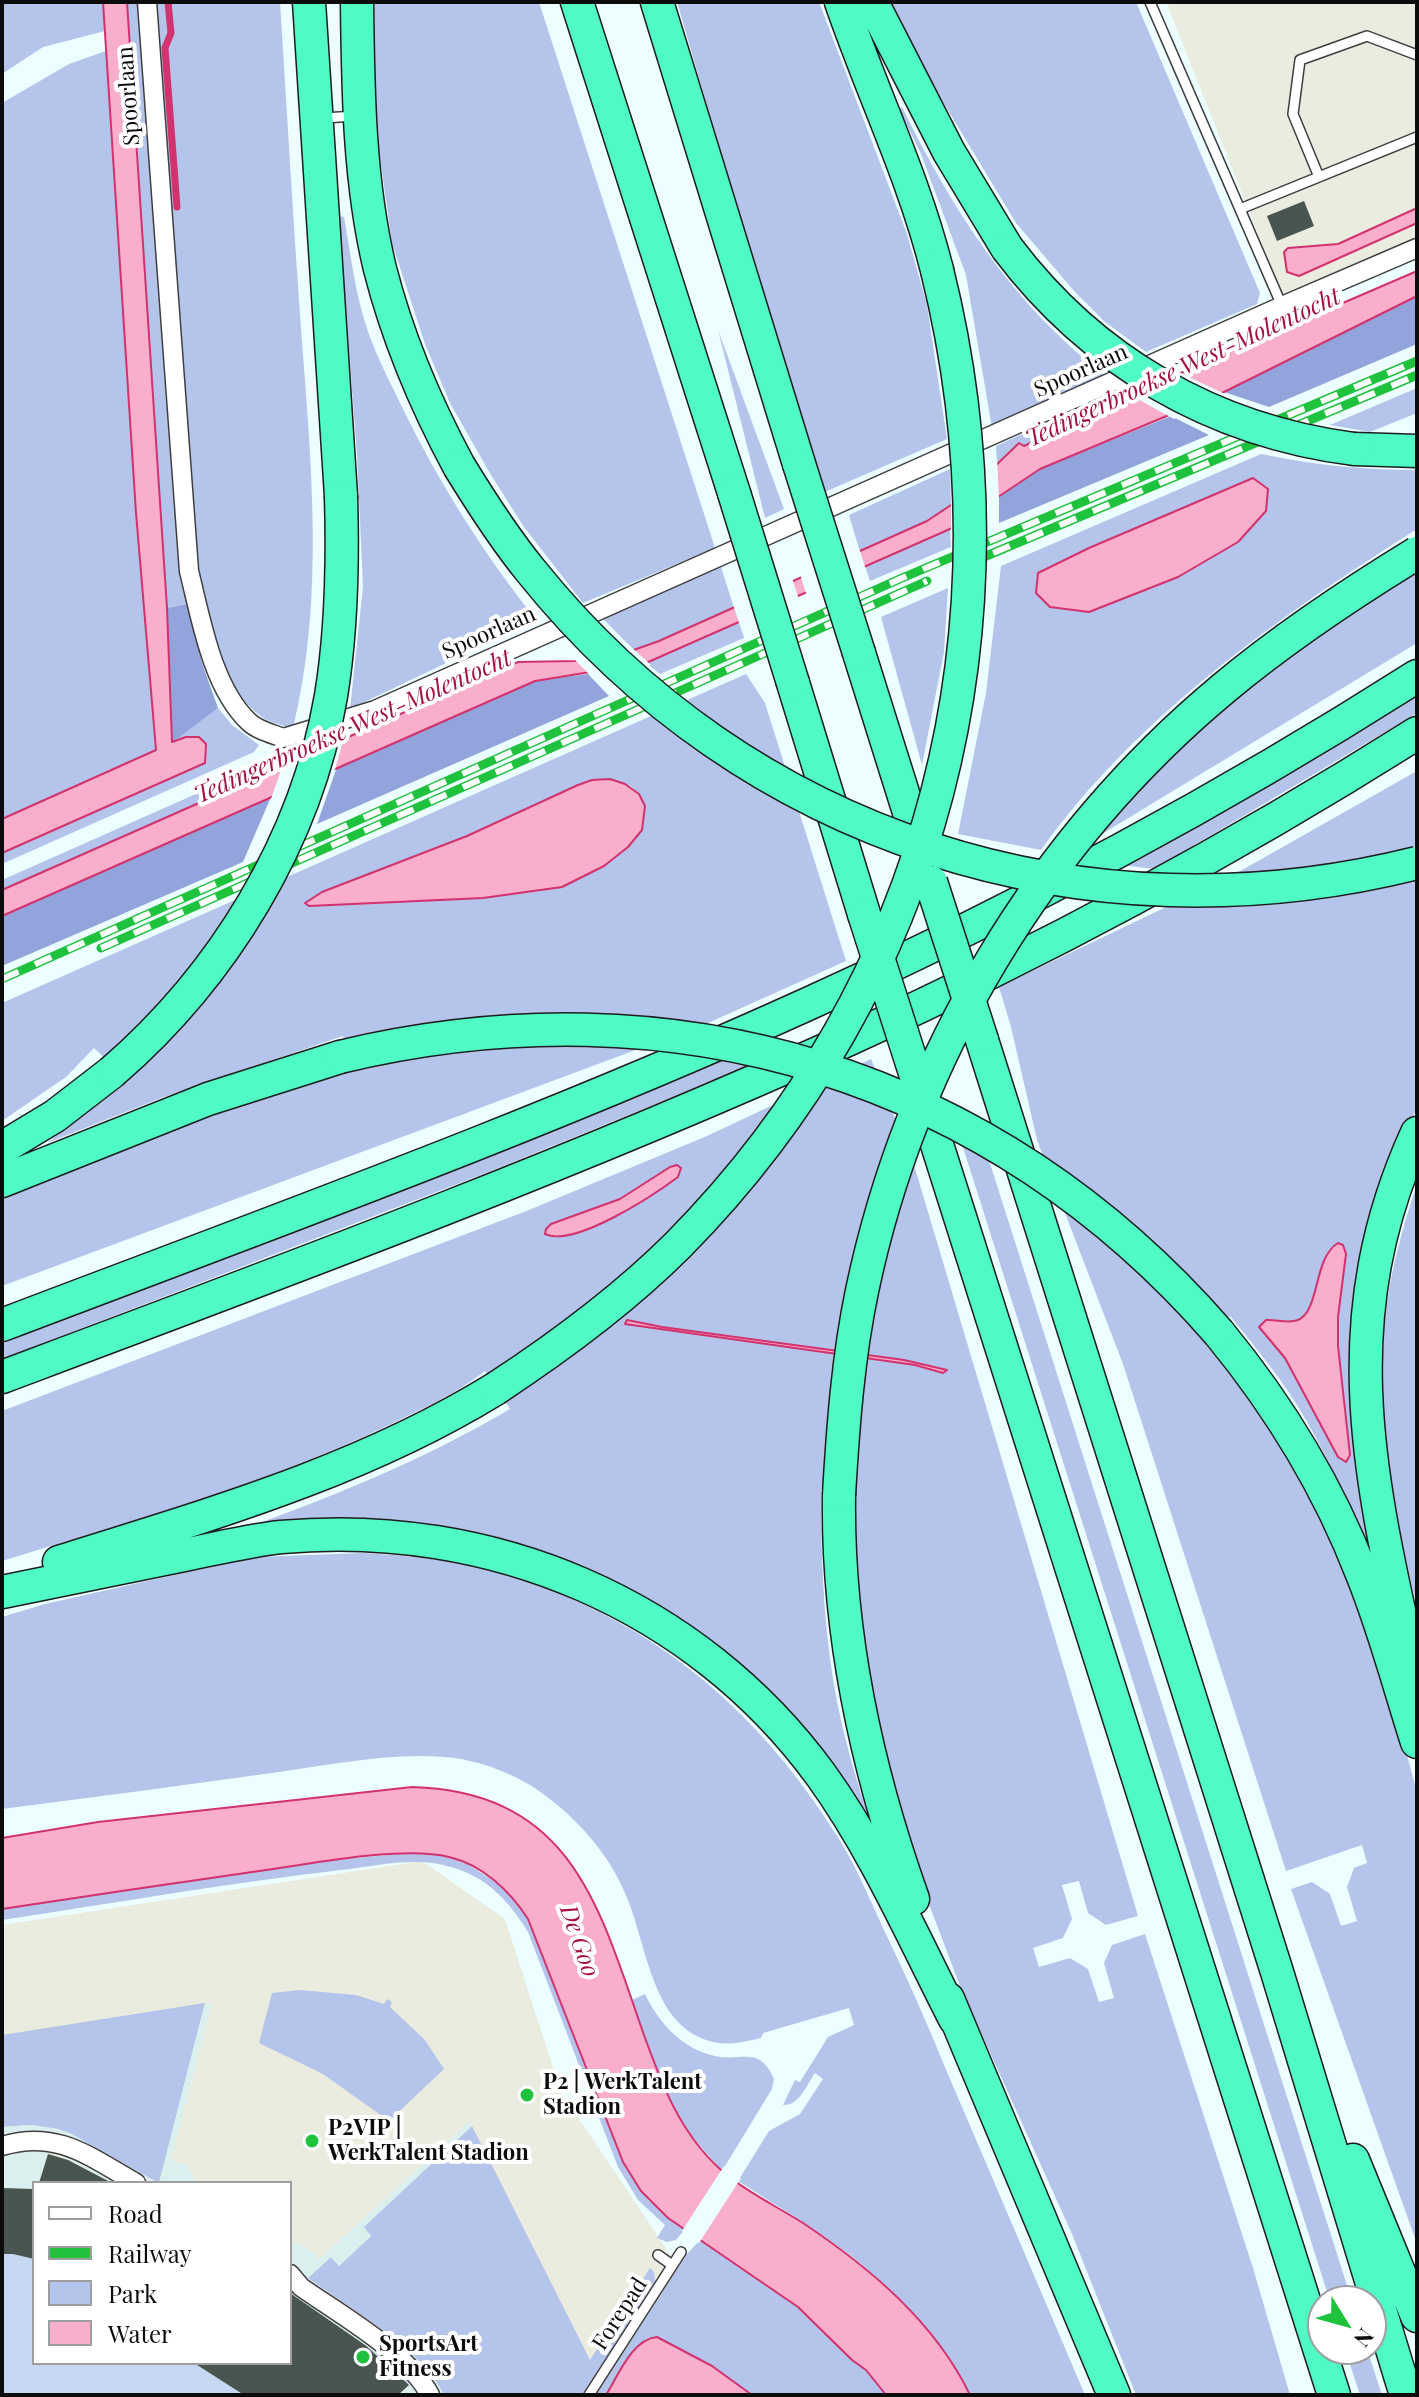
<!DOCTYPE html>
<html>
<head>
<meta charset="utf-8">
<style>
	body { margin:0 }
	#map { position:relative; width:1419px; height:2397px; overflow:hidden; background:#ecfeff; font-family:"Playfair Display",serif }
	canvas { display:block }
	.frame { position:absolute; inset:0; border:4px solid #0c0c0c; pointer-events:none }
	.legend { position:absolute; left:32px; top:2181px; width:260px; height:184px; box-sizing:border-box; background:#fff; border:2px solid #9e9e9e; margin:0; padding:10px 14px; list-style:none; font-size:24px; color:#0c0c0c }
	.legend li { display:flex; align-items:center; gap:16px; height:40px }
	.legend b { width:40px; border:2px solid #9e9e9e }
	.north { position:absolute; left:1307px; top:2285px; width:80px; height:80px; box-sizing:border-box; background:#fff; border:2px solid #9e9e9e; border-radius:50%; rotate:127deg; font-size:22px; font-weight:700; line-height:32px; text-align:center; color:#0c0c0c }
	.north::after { content:''; display:block; margin:auto; width:28px; height:36px; background:#1fc23d; clip-path:polygon(50% 0,100% 100%,50% 72%,0 100%) }
</style>
</head>
<body>
<div id="map">
<canvas width="1419" height="2397"></canvas>
<div class="frame"></div>
<ul class="legend">
<li><b style="height:10px;background:#fff"></b>Road</li>
<li><b style="height:10px;background:#1fc23d"></b>Railway</li>
<li><b style="height:22px;background:#b4c4eb"></b>Park</li>
<li><b style="height:22px;background:#f9aecb"></b>Water</li>
</ul>
<div class="north">N</div>
</div>
<script>
const ctx = document.querySelector('canvas').getContext('2d');
ctx.lineJoin = 'round';
function paint(path, color) {
  ctx.fillStyle = color;
  ctx.fill(path, 'evenodd');
}
function trace(path, color, width, dash) {
  ctx.strokeStyle = color;
  ctx.lineWidth = width;
  ctx.lineCap = dash ? 'butt' : 'round';
  ctx.setLineDash(dash || []);
  ctx.stroke(path);
}
function write(font, color, halo, rows, align = 'center') {
  ctx.font = font + ' "Playfair Display",serif';
  ctx.lineWidth = 8;
  ctx.setLineDash([]);
  ctx.textBaseline = 'middle';
  ctx.strokeStyle = halo;
  ctx.fillStyle = color;
  for (const [text, x, y, turn = 0] of rows) {
    ctx.save();
    ctx.translate(x, y);
    ctx.rotate((+turn || 0) * Math.PI / 180);
    ctx.textAlign = isNaN(turn) ? turn : align;
    if (halo) ctx.strokeText(text, 0, 0);
    ctx.fillText(text, 0, 0);
    ctx.restore();
  }
}
paint(new Path2D(`
	M1166 2H1417V244L1283 297Z
	M422 1861 505 1919 561 2092 680 2269 843 2395H2V1925ZM34 2183H290V2363H34Z`), '#eaece0');
paint(new Path2D(`
	M2 2H103L105 31 43 47 2 74Z
	M127 2H139L174 506 187 604 167 608Z
	M155 2H280C287 111 293 220 301 329 311 462 325 597 293 728 281 725 267 722 258 714 219 683 204 600 194 553Z
	M373 2H539L715 548 583 603 524 527 491 475 450 403 425 344 392 243 376 129Z
	M677 2H819L907 234 927 305 947 439 820 494Z
	M891 2H1136L1260 293 1257 304 1146 352 1105 322 1075 292 1016 223 925 72Z
	M106 51 136 513 156 750 2 819V103L69 64Z
	M902 107C954 213 1011 302 1105 376L992 428 966 275 921 154 899 109Z
	M339 216 344 217C350 250 354 286 364 319 373 350 389 380 403 409 440 485 484 554 536 620L350 709 363 587 357 455Z
	M718 330 784 509 765 518Z
	M1122 388 1131 395 1024 446 1019 443 997 464 996 446Z
	M1417 388V413L1370 432 1330 425Z
	M1261 454C1314 465 1364 470 1417 470V529C1278 617 1138 715 1041 850L958 834 986 693 1001 566Z
	M950 469 951 505 913 529 860 552 849 515Z
	M950 529 951 547 870 581 865 566Z
	M721 567 734 608 644 647 634 650 599 615Z
	M1417 570V643L1097 837C1145 782 1196 726 1254 681 1306 640 1362 605 1417 570Z
	M948 588 944 652 922 765 881 617Z
	M739 622 744 638 660 674 646 663Z
	M746 674 765 703 846 961 708 1023 2 1286V1191L210 1110 348 1068 343 1036 161 1098 47 1143 129 1081 94 1048 66 1077 2 1121V1003ZM610 779 632 787 643 800 635 840 628 847 604 866 541 891 483 898 310 906 305 903 322 892 467 836 578 785 592 780Z
	M1417 689V713L1154 869 1112 864Z
	M218 708 232 725 259 745 254 752 2 864V853L205 763 172 743Z
	M286 754 282 766 2 890V880Z
	M1417 771V1107L1380 1199 1383 1582C1358 1528 1336 1472 1306 1420 1285 1383 1257 1349 1230 1316L1208 1336 1279 1431 1350 1572 1386 1678 1417 1792V2244L1291 1889 1312 1882 1330 1894 1341 1926 1357 1921 1347 1887 1354 1868 1367 1863 1362 1845 1286 1871 1123 1364 1037 1140 1011 1027 999 987 1235 874Z
	M722 1055 756 1063 491 1171 2 1359V1336Z
	M871 1059 914 1165 1138 1916 1106 1925 1088 1913 1079 1881 1062 1885 1072 1919 1063 1938 1033 1948 1039 1967 1070 1958 1088 1969 1099 2002 1114 1998 1104 1963 1112 1945 1145 1934 1253 2268 1290 2395H1136L1072 2234 960 1986 902 1833 859 1655 851 1490 821 1489C821 1552 823 1616 833 1679 843 1742 863 1802 884 1862L824 1768 575 1572 226 1535C325 1500 420 1462 510 1409L485 1371C456 1394 422 1409 389 1425 266 1484 132 1521 2 1561V1411L529 1210 707 1136Z
	M960 1138 987 1154 1352 2301H1330Z
	M1417 1184V1607C1394 1508 1372 1405 1387 1303 1393 1262 1404 1223 1417 1184Z
	M364 1553C411 1556 457 1560 502 1572 527 1579 552 1590 576 1601 688 1651 772 1732 837 1836 855 1864 869 1897 883 1928 906 1975 927 2023 947 2072 993 2179 1039 2287 1085 2395H970C944 2342 893 2287 846 2252 812 2226 774 2204 738 2181L769 2131 800 2114 823 2079 815 2073C806 2086 799 2106 783 2105L795 2080 800 2082 828 2037 854 2025 849 2008 763 2033 761 2038C748 2041 732 2045 719 2043 654 2034 648 1951 629 1903 613 1858 578 1818 539 1791 517 1775 487 1764 461 1759 404 1750 336 1764 279 1772 187 1785 94 1797 2 1809V1617L45 1604 254 1557Z
	M408 1853 448 1856 464 1862 497 1883 518 1904 528 1919 545 1959 623 2162 649 2201 685 2229 676 2240 667 2242 657 2238 665 2225 638 2200 618 2167 528 1932C509 1901 487 1877 451 1867 416 1856 377 1866 341 1870 228 1883 115 1903 2 1920V1909L325 1861Z
	M300 1990 356 1995 384 2004 387 1999 392 2002 390 2007 425 2040 444 2069 389 2121 323 2074 259 2043 272 1993Z
	M645 1994C659 2023 682 2049 715 2056 742 2062 759 2045 774 2079L772 2089 722 2171 683 2126 659 2077 632 2000Z
	M205 2003 159 2183 58 2129 31 2125 2 2127V2035Z
	M472 2126 590 2360 650 2268 654 2272 655 2281 582 2395H444C424 2350 348 2307 308 2278L331 2257 339 2266 371 2236 363 2227Z
	M701 2239 797 2307 852 2360 866 2370 886 2395H752L712 2366 657 2337 646 2339 638 2346 606 2395H596L687 2254Z
	M1345 2349H1367L1382 2395H1360Z`), '#b4c4eb');
paint(new Path2D(`
	M1417 296V344L1269 407 1224 392Z
	M1171 416 1209 435 999 523V494L1040 469Z
	M187 604 202 663 218 708 172 743 167 608Z
	M588 674 609 696 317 824 337 767 535 681Z
	M271 797 243 862 2 966V916Z`), '#93a3dc');
paint(new Path2D(`
	M11 2187 34 2190V2363H290V2293L370 2348 411 2382 398 2395H2V2188Z`), '#c6d8f1');
paint(new Path2D(`
	M212 2002 171 2160 187 2165 197 2183H159L205 2003Z
	M470 2121 472 2126 364 2227 371 2236 339 2266 331 2257 308 2278 410 2352 431 2374 444 2395H398L411 2382 370 2348 290 2293V2240L307 2247 319 2259Z
	M31 2125 58 2129 70 2133 158 2183H113L50 2150 39 2183H34V2190L2 2188V2127Z`), '#dbefee');
const water = new Path2D(`
	M103 2H127L167 608 172 742 186 737H199L206 744 205 763 2 853V819L156 750 136 513Z
	M1417 208V223L1299 276 1287 272 1284 252 1288 248 1338 244Z
	M1417 271V296L1224 392 1040 469 950 529 689 644 646 663 535 681 2 916V890L518 662 575 661 628 652 659 641 927 521 957 501 971 496 989 472 1019 443 1024 446 1132 394Z
	M1253 478 1268 489 1266 511 1238 542 1178 577 1089 612 1050 607 1036 593 1038 573 1089 548Z
	M610 779 625 784 639 794 645 806 642 830 628 847 604 866 562 887 483 898 309 906 305 903 322 892 467 836 578 785 592 780Z
	M677 1165 681 1168 678 1177C654 1195 574 1248 545 1234L546 1229 551 1224 620 1199 670 1167Z
	M1338 1243 1343 1245 1346 1254 1338 1317V1346L1350 1455 1346 1462 1338 1457 1285 1358 1259 1327 1266 1320C1276 1319 1288 1324 1298 1320 1320 1311 1313 1258 1338 1243Z
	M627 1320 662 1327 904 1360 947 1370 943 1373 915 1365 625 1324Z
	M412 1787C573 1792 599 1907 644 2035 662 2085 680 2133 721 2170 745 2191 776 2206 803 2223 869 2267 935 2322 970 2395H886L866 2370 852 2360 798 2307 668 2218 641 2191 623 2162 528 1919C510 1891 483 1865 449 1857 405 1846 320 1862 273 1869 183 1882 92 1895 2 1909V1838L98 1822Z
	M657 2337 712 2366 752 2395H606C618 2376 632 2339 657 2337Z`);
paint(water, '#f9aecb');
trace(water, '#d2326d', 2);
paint(new Path2D(`
	M1177 371 1195 380 1227 395 1174 419 1127 393Z
	M997 459 999 499 951 533V500L966 489 971 490 986 475V470Z
	M859 548 866 570 807 596 800 574Z
	M792 578 799 600 740 626 733 604Z
	M631 647 651 665 592 677 572 657Z
	M345 734 334 773 270 802 284 761Z
	M724 2166 741 2178 699 2243 682 2231Z`), '#ecfeff');
trace(new Path2D(`
	M168 2 171 33 165 48 177 207`), '#d2326d', 7);
paint(new Path2D(`
	M1304 201 1314 226 1277 241 1267 216Z
	M48 2154 68 2160 112 2183H39Z
	M2 2188 34 2189V2259L13 2254H2Z
	M290 2293 365 2345 409 2385 398 2395H244L194 2363H290Z`), '#485550');
const lane = new Path2D(`
	M1150 2 1282 306
	M323 118 356 116
	M1319 177 1293 114 1300 60 1367 36 1417 55
	M1240 209 1417 137
	M658 2255 672 2265
	M589 2395 681 2252`);
const street = new Path2D(`
	M147 2 189 571C201 619 212 687 249 722 257 730 273 734 283 738L375 710 1282 306 1417 248
	M2 2146C57 2129 90 2157 136 2183
	M290 2274 301 2287C342 2316 407 2352 430 2395`);
const highway = new Path2D(`
	M309 2 341 496
	M357 2C358 91 359 182 380 269 398 339 425 403 459 466
	M577 2 734 493
	M657 2 799 464
	M841 2C872 92 914 178 937 270
	M872 2 949 152 1007 248
	M1354 449 1417 451
	M859 653 924 860
	M793 683 864 914
	M982 1040 1277 1972 1406 2395
	M920 1091 1334 2395
	M1417 1133C1327 1330 1374 1494 1417 1693
	M2 1148 55 1116 112 1072
	M2 1181 208 1099 340 1057
	M2 1325C273 1222 546 1123 810 1003 1019 909 1224 799 1417 676
	M1219 1333C1279 1406 1328 1486 1362 1574 1384 1628 1399 1686 1417 1742
	M2 1377C285 1271 570 1165 845 1041 1042 952 1235 848 1417 733
	M839 1495C837 1633 867 1770 913 1899
	M59 1562C208 1515 360 1472 495 1389
	M2 1592C59 1580 117 1569 174 1557 210 1550 245 1541 281 1537 491 1518 696 1604 821 1775 875 1850 913 1937 955 2019
	M948 1999 1114 2395
	M1353 2160 1417 2316`);
trace(lane, '#3f3f3f', 12);
trace(street, '#3f3f3f', 21);
trace(highway, '#1d1d1d', 35);
trace(lane, '#fff', 9);
trace(street, '#fff', 18);
trace(highway, '#4ffac5', 32);
const rail = new Path2D(`
	M960 567 1417 375
	M101 948 927 581
	M2 979 902 578 1417 361`);
trace(rail, '#1fc23d', 9);
trace(rail, '#fff', 6, [18]);
const highwayBridge = new Path2D(`
	M1007 248C1092 361 1213 431 1354 449
	M799 464 859 653
	M459 466C481 502 504 538 531 571 746 839 1086 946 1417 863
	M734 493 793 683
	M931 882 982 1040
	M864 914 915 1073
	M340 1057C674 977 993 1073 1219 1333
	M112 1072C223 976 306 841 331 696 342 629 343 563 341 496
	M495 1389C559 1347 623 1300 678 1245 936 984 1025 624 937 270
	M839 1495C843 1427 848 1358 862 1291 911 1057 1040 841 1224 688 1284 638 1350 594 1417 553`);
trace(highwayBridge, '#1d1d1d', 35, []);
trace(highwayBridge, '#4ffac5', 32);
for (const [x, y, r, color] of [
	[527,2095,8,"#1fc23d"],
	[312,2141,8,"#1fc23d"],
	[363,2357,8,"#1fc23d"]
]) {
  const dot = new Path2D();
  dot.arc(x, y, r, 0, 2 * Math.PI);
  ctx.fillStyle = color;
  ctx.fill(dot);
  trace(dot, '#fff', 3);
}
write('22px', '#0c0c0c', '#fff', [
	["Spoorlaan",129,96,-94],
	["Spoorlaan",1081,371,-24],
	["Spoorlaan",489,633,-24],
	["Forepad",620,2314,-57]
]);
write('bold 22px', '#0c0c0c', '#fff', [
	["P2 | WerkTalent",543,2082],
	["Stadion",543,2107],
	["P2VIP |",328,2128],
	["WerkTalent Stadion",328,2153],
	["SportsArt",379,2344],
	["Fitness",379,2369]
], 'left');
write('italic 24px', '#a31141', '#fff', [
	["Tedingerbroekse West-Molentocht",1183,368,-25],
	["Tedingerbroekse West-Molentocht",353,727,-24],
	["De Goo",579,1941,71]
]);
</script>
</body>
</html>
